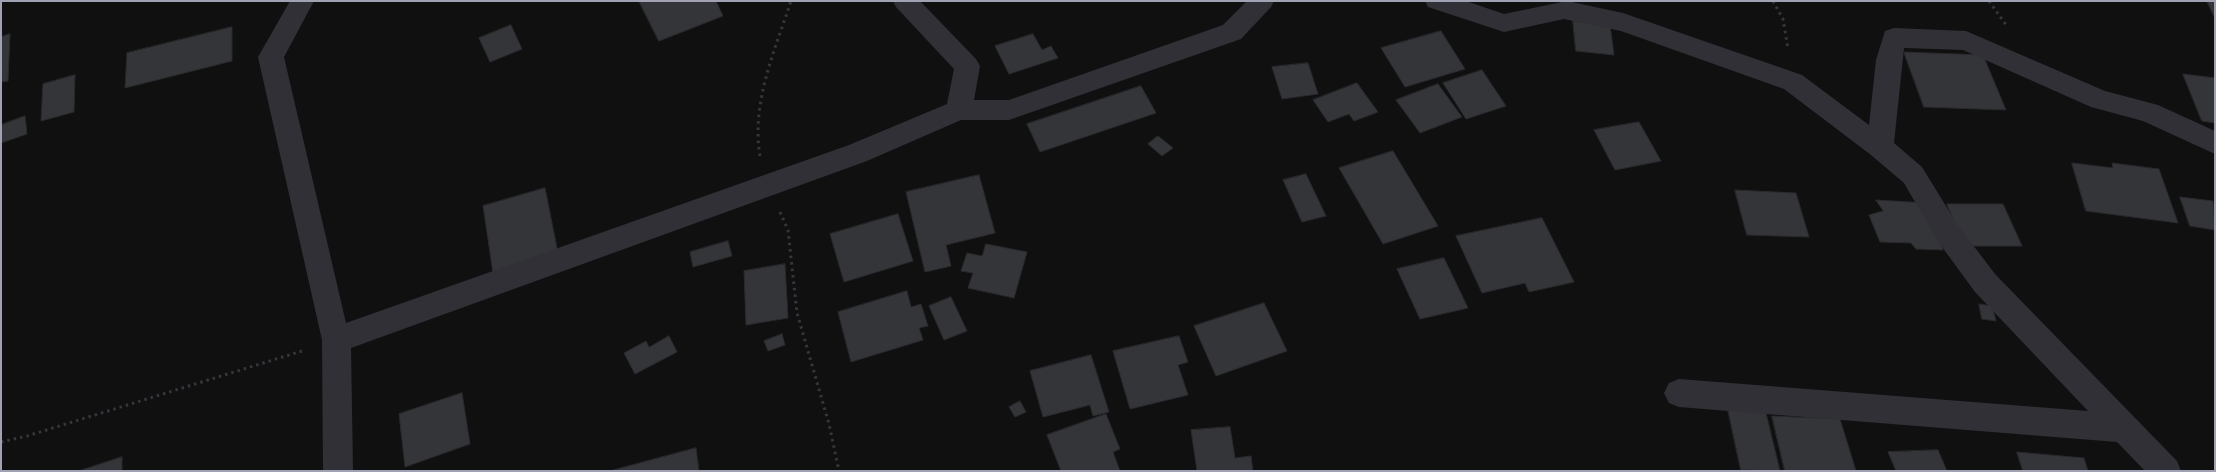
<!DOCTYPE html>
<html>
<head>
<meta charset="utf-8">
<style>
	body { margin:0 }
	#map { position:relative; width:2216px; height:472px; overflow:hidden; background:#101011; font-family:"Golos Text",sans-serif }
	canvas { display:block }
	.frame { position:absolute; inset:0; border:2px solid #a0a1b3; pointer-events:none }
</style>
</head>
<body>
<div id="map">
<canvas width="2216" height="472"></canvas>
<div class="frame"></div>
</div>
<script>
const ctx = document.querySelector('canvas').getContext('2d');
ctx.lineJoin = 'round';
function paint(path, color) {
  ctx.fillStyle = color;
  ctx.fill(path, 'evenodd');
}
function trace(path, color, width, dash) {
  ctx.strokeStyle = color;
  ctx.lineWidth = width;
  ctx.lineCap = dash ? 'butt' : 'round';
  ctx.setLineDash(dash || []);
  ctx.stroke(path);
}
const building = new Path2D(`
	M639 1H716L723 16 659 41Z
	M2207 1H2215V18Z
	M1573 21 1610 25 1614 55 1576 51Z
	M511 25 522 49 490 62 479 38Z
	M232 27V61L125 88 127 53Z
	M1441 31 1465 69 1405 87 1381 48Z
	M10 34 8 81 1 82V37Z
	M1033 34 1042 50 1051 46 1058 58 1009 74 995 46Z
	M1904 52 1983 55 2006 110 1924 107Z
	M1308 63 1318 94 1282 99 1272 67Z
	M1482 70 1506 106 1466 119 1443 83Z
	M2183 74 2215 78V123L2202 121Z
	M75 75 74 112 41 121 43 84Z
	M1357 83 1378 112 1354 121 1349 114 1328 122 1313 100Z
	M1438 84 1462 117 1420 133 1396 100Z
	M1141 86 1156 113 1040 152 1027 124Z
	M25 116 27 134 1 143V125Z
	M1639 122 1661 161 1615 170 1594 130Z
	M1158 136 1173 148 1162 156 1148 144Z
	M1393 151 1438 226 1383 244 1339 168Z
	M2072 163 2113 168 2112 163 2159 169 2178 223 2086 211Z
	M1306 174 1326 216 1302 222 1283 180Z
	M979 175 995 233 946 245 951 266 925 272 906 192Z
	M545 188 558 253 493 273 483 206Z
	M1735 190 1796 193 1809 237 1747 235Z
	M2180 197 2213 201 2215 230 2190 226Z
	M1876 200 1927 203 1943 250 1916 249 1911 243 1880 242 1869 215 1883 211Z
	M1947 204H2003L2022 246H1964Z
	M898 214 913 261 844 282 830 234Z
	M1542 218 1574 282 1529 292 1525 283 1482 293 1456 236Z
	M728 241 732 256 693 267 690 252Z
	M986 244 1027 252 1014 298 968 288 973 273 961 271 967 253 982 256Z
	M1444 258 1468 308 1420 319 1397 269Z
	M785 264 788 318 746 325 744 271Z
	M907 291 911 307 921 304 928 326 919 328 923 340 851 362 838 312Z
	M951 297 967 331 944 340 929 306Z
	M1264 303 1287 351 1216 376 1194 326Z
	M1979 304 1992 306 1996 321 1982 319Z
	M782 334 785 345 768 351 764 341Z
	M669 336 677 352 635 374 624 353 646 341 649 347Z
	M1179 336 1188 362 1178 365 1188 395 1130 409 1113 351Z
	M1091 355 1109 412 1093 416 1090 405 1043 417 1030 371Z
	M462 393 470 444 405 467 399 414Z
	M1020 401 1026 412 1015 417 1009 407Z
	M1728 410 1766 413 1780 471 1741 470Z
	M1106 414 1120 449 1113 452 1120 471H1061L1047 435Z
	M1772 416 1840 419 1856 471H1785Z
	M1230 427 1235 458 1251 456 1253 471H1197L1191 430Z
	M696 448 699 471H610Z
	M1938 450 1947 471H1896L1888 452Z
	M2017 452 2084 458 2088 471H2023Z
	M122 457V471H79Z`);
paint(building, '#343539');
trace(building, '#2a292d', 1);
trace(new Path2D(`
	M1773 1 1783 19 1788 49
	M1989 1 2006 25
	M760 156C751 103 775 50 791 1
	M780 212 788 230 797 313 829 424 839 471
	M1 442 27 436 302 351`), '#36373d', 3, [2.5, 4]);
paint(new Path2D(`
	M290 1H314L284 57 346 323 849 145 947 104 954 69 896 7 893 1H920L976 59 980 66 974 100H1009L1223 25 1247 1H1274L1271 7 1241 39 1009 120H961L867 161 351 348 353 471H323L322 340 258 57Z
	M1425 1H1466L1504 14 1567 1 1623 13 1802 75 1869 125 1876 60 1885 31 1894 28 1966 31 2105 91 2158 105 2215 131V154L2143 121 2091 107 1963 50 1904 48 1894 143 1922 167 1957 224 1995 274 2177 461 2181 471H2145L2117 442 1679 407 1669 403 1664 393 1669 383 1679 379 2088 411 1975 292 1937 240 1904 183 1871 155 1784 89 1621 31 1564 19 1504 32 1428 7Z`), '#313036');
</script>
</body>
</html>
